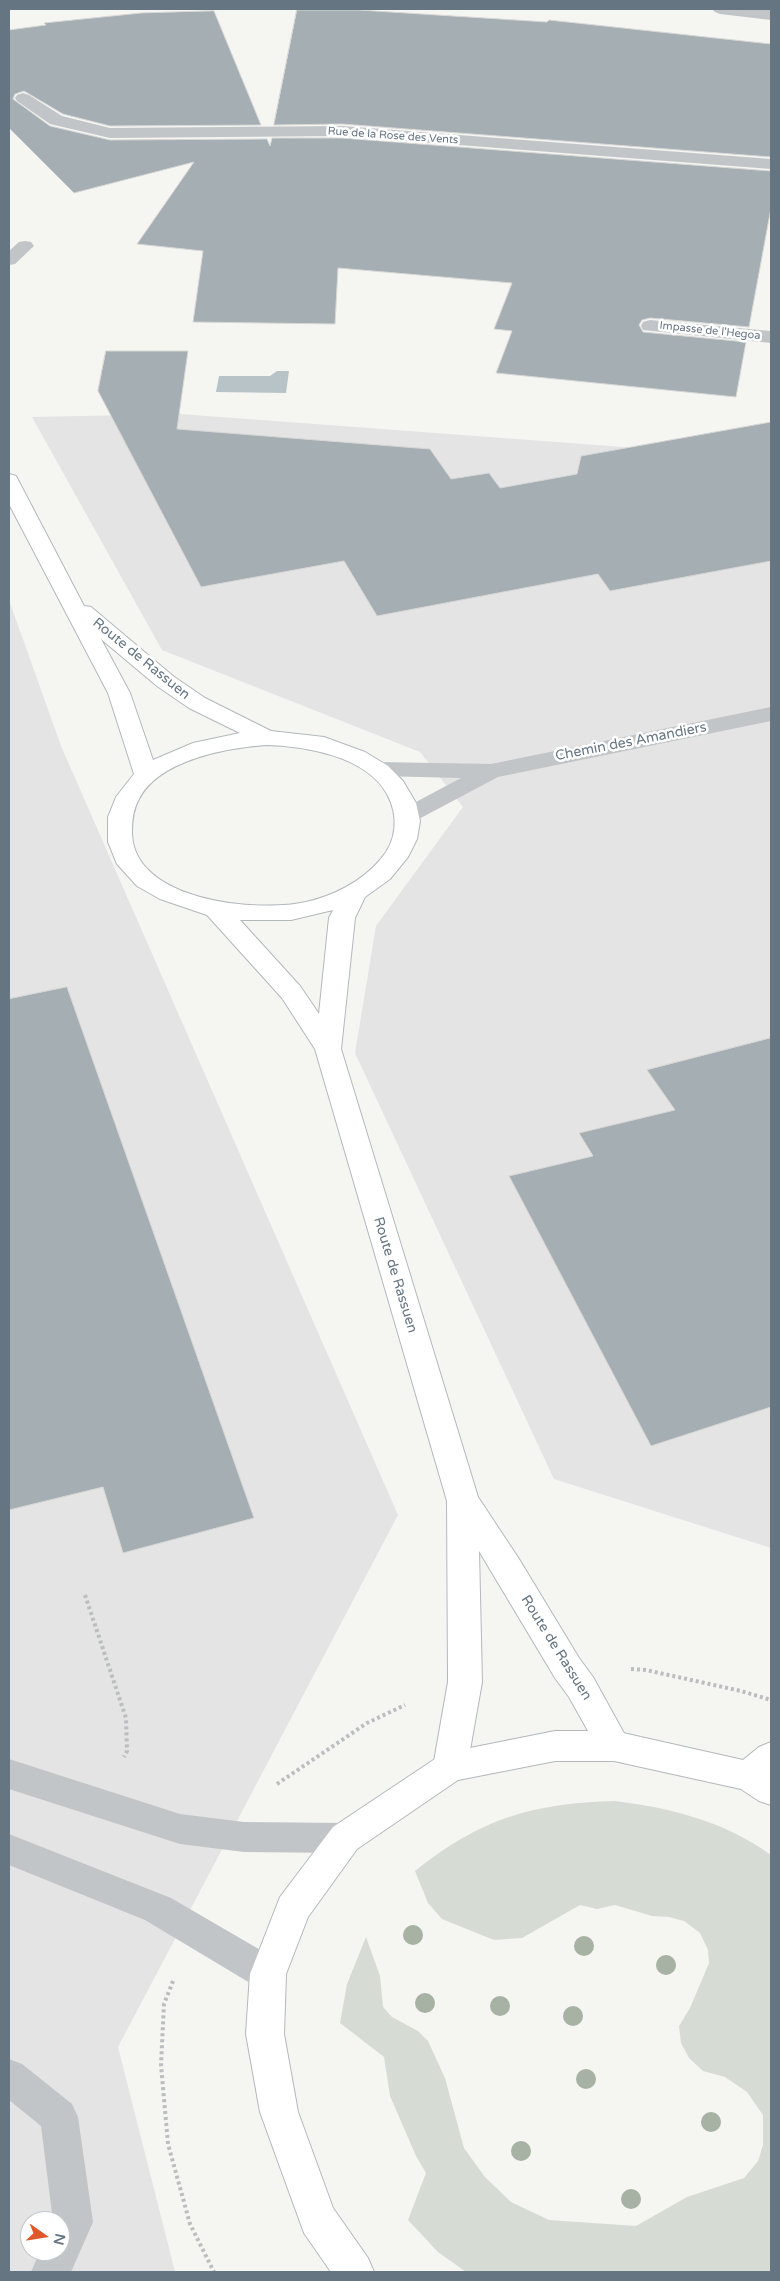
<!DOCTYPE html>
<html>
<head>
<meta charset="utf-8">
<style>
	body { margin:0 }
	#map { position:relative; width:780px; height:2281px; overflow:hidden; background:#f5f5f2; font-family:"Varela Round",sans-serif }
	canvas { display:block }
	.frame { position:absolute; inset:0; border:10px solid #657582; pointer-events:none }
	.north { position:absolute; left:20px; top:2211px; width:50px; height:50px; box-sizing:border-box; background:#fff; border:1px solid #c1c8cd; border-radius:50%; rotate:103deg; font-size:14px; font-weight:700; line-height:20px; text-align:center; color:#657582 }
	.north::after { content:''; display:block; margin:auto; width:18px; height:22px; background:#de582a; clip-path:polygon(50% 0,100% 100%,50% 72%,0 100%) }
</style>
</head>
<body>
<div id="map">
<canvas width="780" height="2281"></canvas>
<div class="frame"></div>
<div class="north">N</div>
</div>
<script>
const ctx = document.querySelector('canvas').getContext('2d');
ctx.lineJoin = 'round';
function paint(path, color) {
  ctx.fillStyle = color;
  ctx.fill(path, 'evenodd');
}
function trace(path, color, width, dash) {
  ctx.strokeStyle = color;
  ctx.lineWidth = width;
  ctx.lineCap = dash ? 'butt' : 'round';
  ctx.setLineDash(dash || []);
  ctx.stroke(path);
}
function write(font, color, halo, rows, align = 'center') {
  ctx.font = font + ' "Varela Round",sans-serif';
  ctx.lineWidth = 5;
  ctx.setLineDash([]);
  ctx.textBaseline = 'middle';
  ctx.strokeStyle = halo;
  ctx.fillStyle = color;
  for (const [text, x, y, turn = 0] of rows) {
    ctx.save();
    ctx.translate(x, y);
    ctx.rotate((+turn || 0) * Math.PI / 180);
    ctx.textAlign = isNaN(turn) ? turn : align;
    if (halo) ctx.strokeText(text, 0, 0);
    ctx.fillText(text, 0, 0);
    ctx.restore();
  }
}
paint(new Path2D(`
	M180 414 771 458V1548L554 1479 355 1053 376 926 463 807 420 752 162 650 32 417Z
	M9 600 61 746 398 1515 118 2047 175 2272H9ZM30 2221H60V2251H30Z`), '#e3e4e3');
paint(new Path2D(`
	M615 1801C671 1808 724 1821 771 1855V2272H466L438 2252 408 2220 426 2173 416 2156 390 2096 384 2057 340 2023 347 1984 366 1937 380 1976 383 2007 392 2017 418 2031 428 2041 445 2078 464 2148 485 2177 511 2202 549 2220 636 2226 687 2197 744 2178 758 2161 763 2145V2115L747 2092 725 2077 703 2071 689 2058 681 2043 679 2026 690 2008 709 1963 708 1950 700 1933 684 1921 669 1917 652 1916 615 1905 597 1909 580 1905 522 1938 494 1940 442 1919 428 1903 415 1871C479 1819 533 1803 615 1801Z`), '#d6dcd3');
paint(new Path2D(`
	M277 371H289L286 393 216 392 219 376H270Z`), '#b8c3c8');
const building = new Path2D(`
	M297 10H359L547 22 549 20 771 44V157L342 124 274 125Z
	M214 11 261 125 110 126 63 114 24 91 15 94 13 99 50 126 110 140 267 139 270 146 272 138H342L771 171V208L749 327 650 318 642 320 639 325 643 332 746 342 736 397 496 373 512 331 494 329 512 283 338 268 335 324 193 322 203 251 137 244 194 162 74 193 9 128V30L46 25 44 23 141 13Z
	M106 351H188L177 429 430 449 451 479 489 473 500 488 577 474 581 456 771 422V561L610 591 598 574 377 616 344 561 201 587 98 391Z
	M67 987 254 1518 123 1553 103 1487 9 1510V999Z
	M771 1038V1407L651 1446 509 1176 593 1156 579 1133 675 1110 647 1070Z`);
paint(building, '#a5aeb3');
trace(building, '#d7d7d5', 1);
const secondary = new Path2D(`
	M9 474 16 476 84 606 91 607 173 676 205 698 271 731 324 737 365 752 388 766 403 781 416 803 420 821 417 839 408 857 390 879 365 897 355 918 341 1049 478 1497 519 1559 579 1658 593 1677 631 1746 626 1756 614 1761 602 1756 569 1697 555 1678 479 1551 482 1682 467 1767 462 1777 450 1782 438 1777 433 1767 448 1682 447 1501 315 1049 282 998 207 915 160 899 137 886 117 864 108 842V817L116 797 134 774 108 693 9 504ZM101 639 157 686 189 708 240 733 193 743 153 760 130 693ZM266 745C305 746 366 756 387 794 399 816 397 841 380 860 361 882 333 896 306 902 256 913 132 901 132 832 132 820 133 810 139 799 159 760 226 748 266 745ZM333 910 329 918 319 1014 300 986 240 920H291Z`);
const primary = new Path2D(`
	M555 1731H614L743 1760 759 1747 771 1742V1805L759 1801 741 1789 614 1761H555L458 1780 357 1849 308 1917 286 1974 284 2034 298 2112 333 2208 368 2258 374 2272H331L304 2233 260 2112 246 2034 250 1974 280 1897 333 1827 438 1757 450 1752Z`);
trace(secondary, '#b3b8bc', 2);
trace(primary, '#b4b8bc', 2);
trace(new Path2D(`
	M85 1595 126 1718 127 1751 124 1757
	M631 1669 646 1670 741 1691 771 1700
	M277 1784 367 1723 405 1705
	M173 1981 164 2004 161 2065 168 2144 190 2224 214 2272`), '#bbbdbf', 4, [3, 3]);
paint(new Path2D(`
	M25 241 31 242 34 246 15 264 9 265V251L19 242Z
	M9 2059 22 2064 72 2104 78 2117 93 2222 71 2272H31L40 2251H60V2221H53L41 2126 9 2100Z`), '#c1c5c8');
paint(new Path2D(`
	M712 9 771 10V20L720 14 715 12Z
	M23 93 29 95 62 116 110 128 342 126 771 159V169L342 136 110 138 50 124 17 101 15 98 17 95Z
	M650 320 771 331V343L643 330 641 326 643 322Z
	M771 707V721L498 777 415 821 407 823 399 821 395 816 399 811 461 778 378 776 370 774 366 769 370 764 378 762 491 764Z
	M9 1759 180 1814 244 1822 345 1823 357 1827 362 1838 357 1849 345 1853 244 1852 180 1844 9 1789Z
	M9 1834 171 1898 281 1962 286 1974 281 1986 268 1991 255 1986 145 1920 9 1865Z`), '#c1c5c8');
paint(secondary, '#fff');
paint(primary, '#fff');
ctx.fillStyle = '#a7b1a4';
for (const [x, y] of [
	[413,1935],
	[584,1946],
	[666,1965],
	[425,2003],
	[500,2006],
	[573,2016],
	[586,2079],
	[711,2122],
	[521,2151],
	[631,2199]
]) {
  ctx.beginPath();
  ctx.arc(x, y, 10, 0, 2 * Math.PI);
  ctx.fill();
}
write('11px', '#657582', '#fff', [
	["Rue de la Rose des Vents",393,136,4],
	["Impasse de l'Hegoa",710,331,6]
]);
write('14px', '#657582', '#fff', [
	["Route de Rassuen",141,659,39],
	["Chemin des Amandiers",631,742,-11],
	["Route de Rassuen",395,1275,73],
	["Route de Rassuen",556,1648,58]
]);
</script>
</body>
</html>
